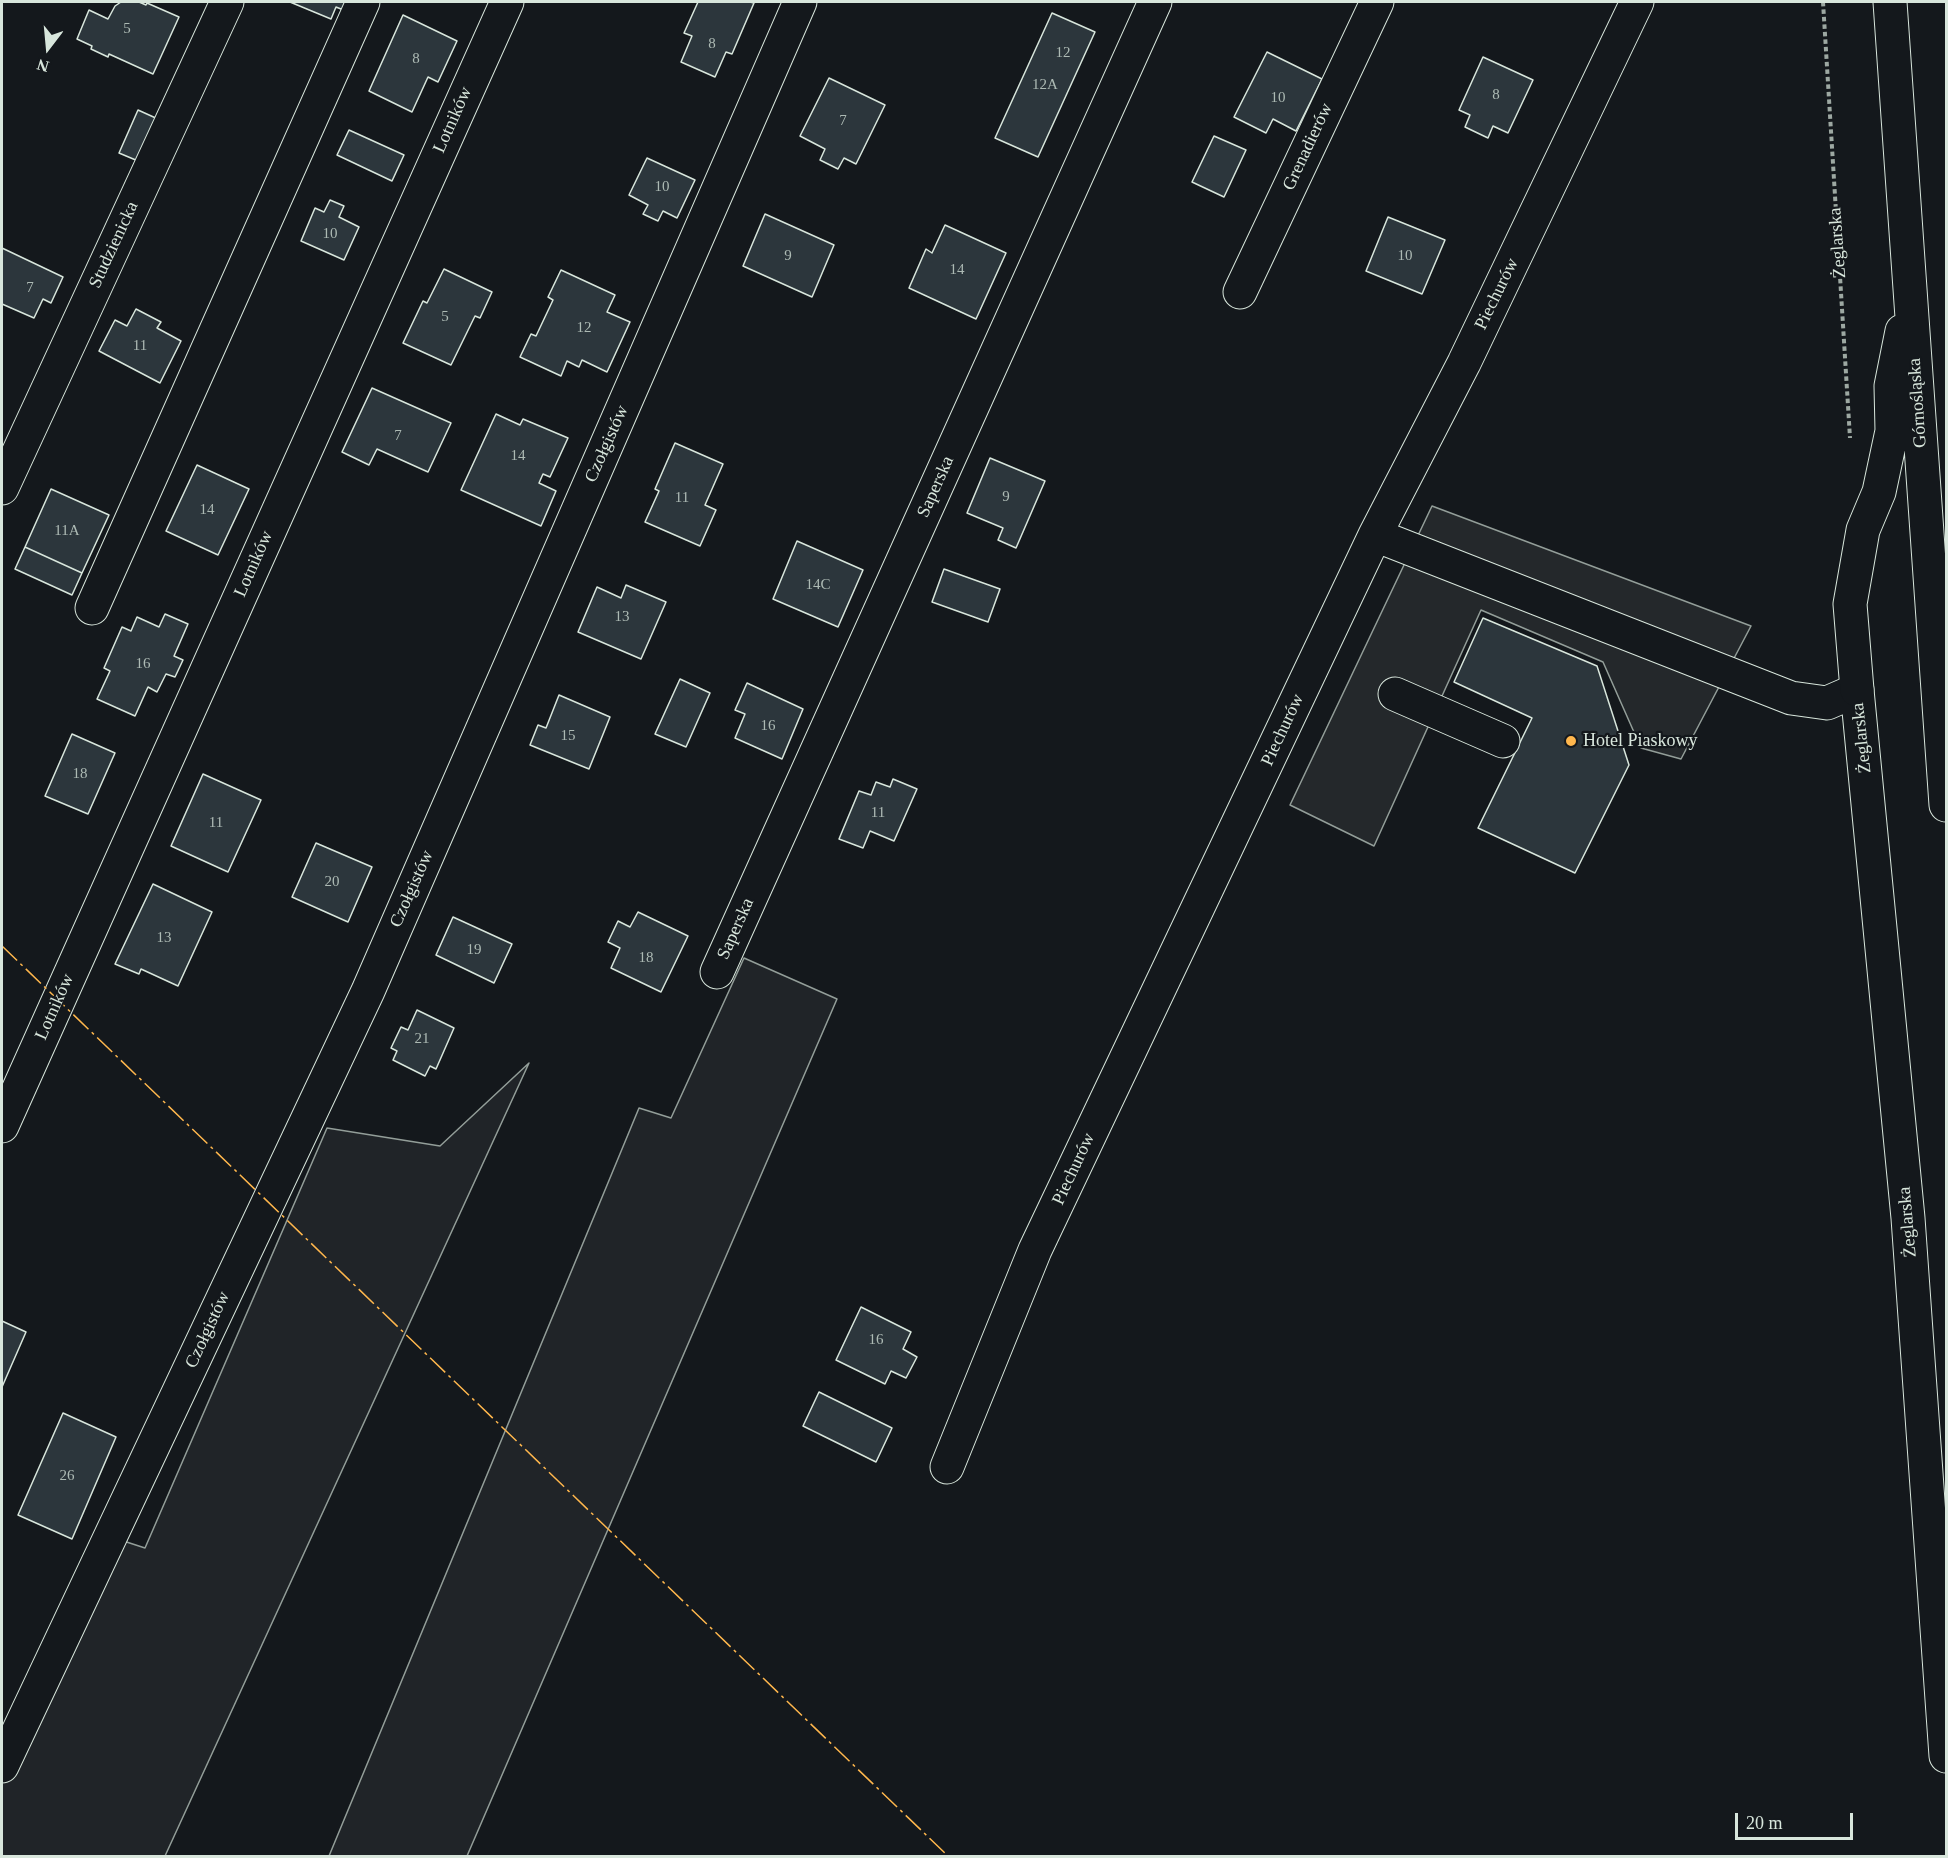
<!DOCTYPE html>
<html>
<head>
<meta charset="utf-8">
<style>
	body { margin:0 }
	#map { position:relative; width:1948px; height:1858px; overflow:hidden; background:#14181c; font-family:"Times New Roman",serif }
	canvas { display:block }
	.frame { position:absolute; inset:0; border:3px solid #d8e6dc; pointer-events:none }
	.north { position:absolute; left:18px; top:18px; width:60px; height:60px; -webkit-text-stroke:4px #14181c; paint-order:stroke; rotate:196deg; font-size:16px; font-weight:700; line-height:24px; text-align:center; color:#d8e6dc }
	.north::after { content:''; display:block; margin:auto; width:21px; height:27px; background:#d8e6dc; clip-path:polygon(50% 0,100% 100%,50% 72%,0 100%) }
	.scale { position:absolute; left:1735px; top:1813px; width:118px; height:27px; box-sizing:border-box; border:3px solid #d8e6dc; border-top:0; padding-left:8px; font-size:18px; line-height:21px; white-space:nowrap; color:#d8e6dc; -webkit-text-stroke:4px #14181c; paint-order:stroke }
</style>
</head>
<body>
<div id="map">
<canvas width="1948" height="1858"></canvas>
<div class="frame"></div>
<div class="north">N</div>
<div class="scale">20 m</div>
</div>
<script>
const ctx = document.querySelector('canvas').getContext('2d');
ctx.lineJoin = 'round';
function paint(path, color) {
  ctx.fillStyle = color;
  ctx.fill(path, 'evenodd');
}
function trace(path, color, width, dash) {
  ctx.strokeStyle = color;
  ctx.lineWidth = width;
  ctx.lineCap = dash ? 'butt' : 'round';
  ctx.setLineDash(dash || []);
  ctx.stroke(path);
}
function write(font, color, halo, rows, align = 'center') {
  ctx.font = font + ' "Times New Roman",serif';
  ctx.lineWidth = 4.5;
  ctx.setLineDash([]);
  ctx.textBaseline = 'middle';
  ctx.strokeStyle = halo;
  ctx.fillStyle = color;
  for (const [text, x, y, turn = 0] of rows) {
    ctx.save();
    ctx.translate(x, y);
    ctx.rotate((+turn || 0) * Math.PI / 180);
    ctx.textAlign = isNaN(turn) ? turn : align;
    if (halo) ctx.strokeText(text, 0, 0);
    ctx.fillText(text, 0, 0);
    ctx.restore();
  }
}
const green = new Path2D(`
	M744 958 837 999 467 1856H329L639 1108 671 1118Z
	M529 1063 165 1856H2V1766L105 1535 145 1548 327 1128 440 1146Z`);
paint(green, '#202428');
trace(green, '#939e99', 1.5);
const parking = new Path2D(`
	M1432 506 1751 626 1681 759 1641 748 1603 662 1481 610 1374 846 1290 805Z`);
paint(parking, '#24282b');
trace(parking, '#939e99', 1.5);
const building = new Path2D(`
	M121 2H139L146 5 147 3 179 17 153 74 109 54 108 57 91 49 92 46 77 39 89 10 108 19 115 6Z
	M290 2H351L346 11 336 7 331 19Z
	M698 2H750L754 3 732 54 726 52 715 77 681 62 692 36 684 33Z
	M1052 13 1095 32 1038 157 995 138Z
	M403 15 457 41 438 82 428 77 412 112 369 91Z
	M1267 52 1322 79 1296 131 1273 119 1266 133 1234 117Z
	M1483 57 1533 80 1508 133 1493 126 1488 138 1465 127 1470 115 1459 110Z
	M829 78 885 105 856 164 844 158 838 169 820 160 825 149 800 136Z
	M138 110 169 124 150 166 119 153Z
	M349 130 404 155 392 181 337 155Z
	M1214 136 1246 150 1224 197 1192 182Z
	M647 158 695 180 677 218 663 211 658 221 643 214 648 205 629 195Z
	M330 200 344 206 339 217 359 227 344 260 301 241 315 208 324 212Z
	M765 214 834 245 812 297 743 266Z
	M1388 217 1445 240 1422 294 1366 271Z
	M945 225 1006 253 976 319 909 288 926 249 932 253Z
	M2 248 63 277 51 303 43 299 34 318 2 304Z
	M444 269 492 292 480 318 475 316 451 365 403 343 423 301 427 303Z
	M561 270 615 295 607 312 630 322 607 372 582 360 579 367 567 361 561 376 520 357 531 334 536 336 553 300 548 297Z
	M136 309 161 322 157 328 181 341 160 383 99 351 115 320 127 326Z
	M372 388 451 423 428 472 377 449 369 465 342 452Z
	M496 414 520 425 523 419 568 438 550 477 543 474 539 483 556 491 541 526 461 490Z
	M675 443 723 464 705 505 716 510 700 546 645 522 659 491 655 489Z
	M990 458 1045 481 1016 548 998 540 1003 528 967 513Z
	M197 465 249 489 218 555 166 531Z
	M51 489 109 515 82 573 25 547Z
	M797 541 863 570 838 627 773 599Z
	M25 547 82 573 72 595 15 569Z
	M944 569 1000 589 988 622 932 602Z
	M626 585 666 602 641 659 578 632 597 587 621 598Z
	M165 614 188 624 174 656 183 660 175 677 166 674 157 692 148 687 135 716 97 699 110 671 104 668 122 627 131 631 137 617 159 627Z
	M1483 618 1597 666 1629 765 1575 873 1478 828 1532 718 1454 682Z
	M680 679 710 693 686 747 655 734Z
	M747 683 803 709 782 759 735 738 745 714 735 710Z
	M559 695 610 717 589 769 530 745 538 725 546 728Z
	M72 734 115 753 88 814 45 796Z
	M203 774 261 800 228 872 171 846Z
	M893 779 917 789 894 841 870 831 863 848 839 839 859 791 871 795 876 782 890 787Z
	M316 843 372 867 348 922 292 897Z
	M153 884 212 912 178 986 141 969 139 974 115 964Z
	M638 912 688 936 661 992 611 968 620 948 608 942 618 921 630 927Z
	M453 917 512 944 494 983 436 955Z
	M417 1010 454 1028 436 1069 430 1066 425 1076 393 1060 397 1051 391 1048 401 1027 408 1030Z
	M861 1307 911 1332 903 1349 917 1357 906 1378 891 1371 885 1384 836 1360Z
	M2 1321 26 1332 2 1387Z
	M819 1392 892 1428 876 1462 803 1426Z
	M63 1413 116 1437 72 1539 18 1515Z`);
paint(building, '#2c363c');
trace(building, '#d8e6dc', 1.5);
const minor = new Path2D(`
	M1240 292 1377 2
	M2 488 227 2
	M1375 535 1791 698 1827 703 1857 690 1908 1218 1946 1756
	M92 608 363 2
	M1395 694 1503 741
	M717 972 1155 2
	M2 1126 507 2
	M947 1467 1035 1250 1375 535 1464 363 1637 2
	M2 1766 368 991 800 2`);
const major = new Path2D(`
	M1890 2 1946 805
	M1857 690 1850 604 1863 530 1879 492 1892 431 1891 386 1902 331`);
trace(minor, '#d8e6dc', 35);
trace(major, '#d8e6dc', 35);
trace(new Path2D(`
	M1823 2 1850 438`), '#9da8a2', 4, [4.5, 3]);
trace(minor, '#14181c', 33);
trace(major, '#14181c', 33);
trace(new Path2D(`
	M2 946 948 1856`), '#ffb74d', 1.5, [21, 4.5, 3, 4.5]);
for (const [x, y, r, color] of [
	[1571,741,6,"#ffb74d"]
]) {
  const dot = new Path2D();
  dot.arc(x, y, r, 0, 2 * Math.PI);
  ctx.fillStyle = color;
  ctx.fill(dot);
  trace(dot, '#14181c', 2);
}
write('15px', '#adbab4', null, [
	["5",127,29],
	["8",712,44],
	["12",1063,53],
	["8",416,59],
	["12A",1045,85],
	["8",1496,95],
	["10",1278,98],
	["7",843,121],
	["10",662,187],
	["10",330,234],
	["9",788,256],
	["10",1405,256],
	["14",957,270],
	["7",30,288],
	["5",445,317],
	["12",584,328],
	["11",140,346],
	["7",398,436],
	["14",518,456],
	["9",1006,497],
	["11",682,498],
	["14",207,510],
	["11A",67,531],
	["14C",818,585],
	["13",622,617],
	["16",143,664],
	["16",768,726],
	["15",568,736],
	["18",80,774],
	["11",878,813],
	["11",216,823],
	["20",332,882],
	["13",164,938],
	["19",474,950],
	["18",646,958],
	["21",422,1039],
	["16",876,1340],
	["26",67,1476]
]);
write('18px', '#d8e6dc', '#14181c', [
	["Lotników",453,120,-66],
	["Grenadierów",1308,147,-65],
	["Żeglarska",1838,243,-94],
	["Studzienicka",114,245,-65],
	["Piechurów",1497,294,-64],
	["Górnośląska",1918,403,-94],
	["Czołgistów",607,444,-66],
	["Saperska",936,487,-66],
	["Lotników",254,564,-66],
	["Piechurów",1283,730,-65],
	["Żeglarska",1862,738,-96],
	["Czołgistów",412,889,-66],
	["Saperska",736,929,-66],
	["Lotników",55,1007,-66],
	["Piechurów",1074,1169,-65],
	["Żeglarska",1908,1222,-95],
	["Czołgistów",208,1330,-65]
]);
write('18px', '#d8e6dc', '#14181c', [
	["Hotel Piaskowy",1583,741]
], 'left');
</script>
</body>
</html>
